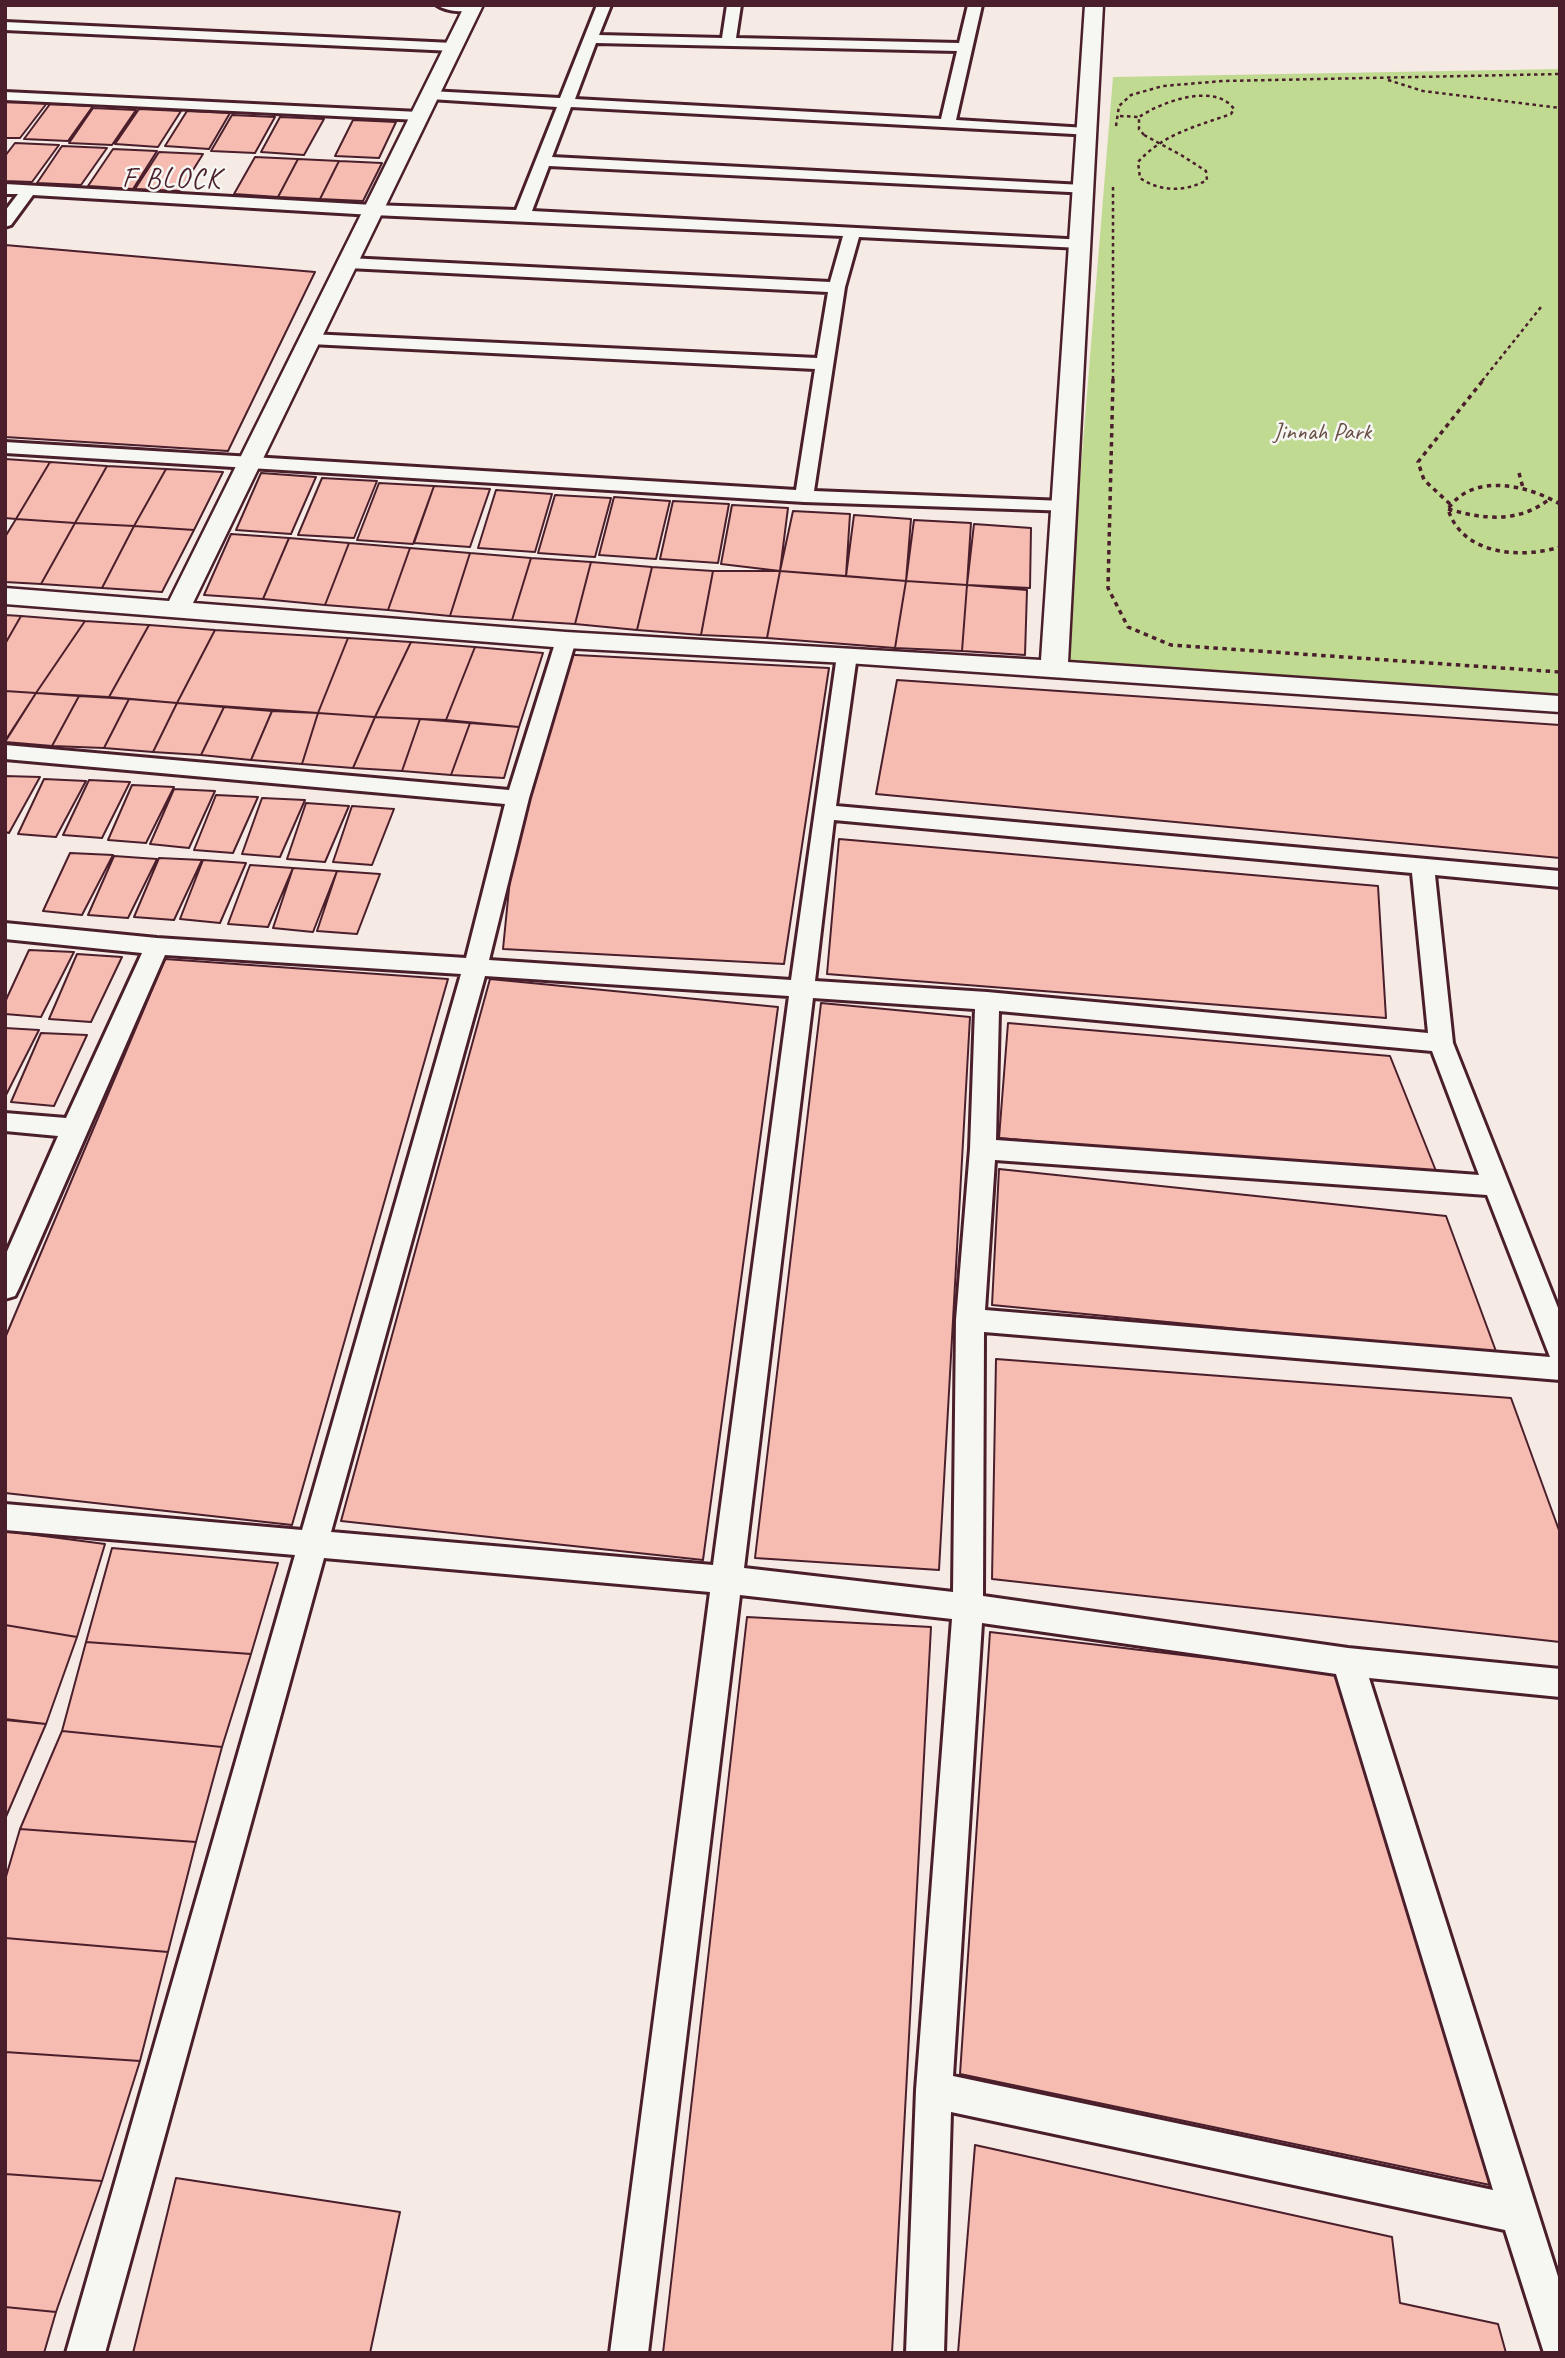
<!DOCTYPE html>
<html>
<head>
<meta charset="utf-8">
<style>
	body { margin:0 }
	#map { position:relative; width:1565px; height:2358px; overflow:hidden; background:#f6eae5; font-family:Caveat,sans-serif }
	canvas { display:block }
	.frame { position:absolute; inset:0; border:7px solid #4a1f2b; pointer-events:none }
</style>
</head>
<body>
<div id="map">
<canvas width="1565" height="2358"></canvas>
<div class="frame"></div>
</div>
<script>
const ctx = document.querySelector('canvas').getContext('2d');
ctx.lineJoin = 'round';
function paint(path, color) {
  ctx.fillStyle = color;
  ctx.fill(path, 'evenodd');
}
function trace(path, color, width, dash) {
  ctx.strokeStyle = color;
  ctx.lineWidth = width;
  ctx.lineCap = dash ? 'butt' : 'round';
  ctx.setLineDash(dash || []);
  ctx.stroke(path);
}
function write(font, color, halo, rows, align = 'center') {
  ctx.font = font + ' Caveat,sans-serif';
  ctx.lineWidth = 5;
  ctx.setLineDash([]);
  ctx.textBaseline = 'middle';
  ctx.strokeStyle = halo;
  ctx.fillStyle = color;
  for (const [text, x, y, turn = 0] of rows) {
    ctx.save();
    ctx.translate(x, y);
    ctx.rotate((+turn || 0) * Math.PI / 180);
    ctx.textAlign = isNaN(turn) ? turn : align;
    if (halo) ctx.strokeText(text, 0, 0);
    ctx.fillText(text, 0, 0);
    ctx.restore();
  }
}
paint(new Path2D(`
	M1560 69V699L1065 662 1113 77Z`), '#c1da91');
const building = new Path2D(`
	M5 102 47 103 20 138H5Z
	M50 104 93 106 68 141 24 139Z
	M93 108 136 110 112 145 69 143Z
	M139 109 181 111 158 147 115 144Z
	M187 111 230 113 209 149 165 146Z
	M232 115 275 117 255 153 211 151Z
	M280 117 324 119 304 155 261 152Z
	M353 120 396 122 379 158 335 156Z
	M15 143 59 145 32 182 5 181V156Z
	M62 146 107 148 81 185 37 183Z
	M113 149 157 151 133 189 88 186Z
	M159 152 203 154 180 191 135 189Z
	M255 157 298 159 278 197 234 194Z
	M298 159 339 161 320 199 278 197Z
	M339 161 382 163 363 201 320 199Z
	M5 245 315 272 228 451 5 437Z
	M5 459 50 462 16 519 5 518Z
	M50 462 107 466 75 523 16 519Z
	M107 466 166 469 134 526 75 523Z
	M166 469 223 472 194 530 134 526Z
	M261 473 316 477 291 534 236 530Z
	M322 478 377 481 354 538 298 535Z
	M379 483 434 486 413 544 357 540Z
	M434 486 490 489 470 547 414 543Z
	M496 490 552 494 535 552 478 548Z
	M555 495 611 498 595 557 538 553Z
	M614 497 670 501 656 559 599 555Z
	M673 501 729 504 718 563 660 559Z
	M732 505 788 508 780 571 721 564Z
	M793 511 850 514 846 576 780 571Z
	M854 515 911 519 906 581 846 576Z
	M16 519 75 523 41 584 5 582V537Z
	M914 520 971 523 967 585 906 581Z
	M75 523 134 526 102 588 41 584Z
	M974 524 1031 528 1030 588 967 585Z
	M134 526 194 530 162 592 102 588Z
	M231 534 289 538 263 599 204 595Z
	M289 538 349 543 325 605 263 599Z
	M349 543 410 548 388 610 325 605Z
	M410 548 470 553 450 616 388 610Z
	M470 553 531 558 512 620 450 616Z
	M531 558 591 562 575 624 512 620Z
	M591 562 652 567 637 630 575 624Z
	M652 567 713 571 701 635 637 630Z
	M713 571H780L767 638 701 635Z
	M780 571 906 581 895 648 767 638Z
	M906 581 967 585 962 651 895 648Z
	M967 585 1027 590 1025 655 962 651Z
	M5 615 21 616 5 644Z
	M21 616 85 621 36 693 5 691V644Z
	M85 621 149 625 109 697 36 693Z
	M149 625 215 630 177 703 109 697Z
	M215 630 348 638 318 713 177 703Z
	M348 638 411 642 375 717 318 713Z
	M411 642 475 647 446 720 375 717Z
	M475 647 543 653 519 727 446 720Z
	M556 654 829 668 784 964 503 949 518 798Z
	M897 680 1560 725V858L876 794Z
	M5 691 36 693 5 741Z
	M36 693 79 696 52 746 5 742Z
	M79 696 129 699 104 748 52 746Z
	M129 699 177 703 153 752 104 748Z
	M177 703 224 707 201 755 153 752Z
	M224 707 272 711 251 760 201 755Z
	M272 711 318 713 302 764 251 760Z
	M318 713 375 717 353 768 302 764Z
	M375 717 420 719 402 771 353 768Z
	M420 719 470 723 451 775 402 771Z
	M470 723 519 727 504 778 451 775Z
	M5 776 40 777 9 833 5 832Z
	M44 779 86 781 56 837 18 834Z
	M89 780 130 782 102 838 63 835Z
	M132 785 174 787 146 843 108 840Z
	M174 789 215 791 189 848 150 844Z
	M216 795 258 797 233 853 194 850Z
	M262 798 305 800 280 857 242 854Z
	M306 803 349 806 325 862 287 859Z
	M352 806 394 809 372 865 333 862Z
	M839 839 1378 886 1386 1018 827 974Z
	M70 853 113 855 82 915 43 911Z
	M114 856 157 859 128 918 88 915Z
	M159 858 202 860 174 920 134 917Z
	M203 860 246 863 220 923 180 919Z
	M250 865 293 868 268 927 228 924Z
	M293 868 337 871 313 932 273 928Z
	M337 871 380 874 357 934 317 931Z
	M29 950 74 952 41 1017 5 1014V1002Z
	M77 954 122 957 91 1022 49 1019Z
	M165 959 448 979 292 1525 5 1493V1338Z
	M490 979 778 1007 703 1560 341 1521Z
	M821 1003 970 1017 939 1570 755 1558Z
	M1008 1023 1390 1056 1438 1176 999 1138Z
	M5 1028 39 1030 5 1097Z
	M41 1033 87 1035 54 1106 11 1102Z
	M999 1169 1446 1216 1497 1354 992 1305Z
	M996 1359 1511 1398 1560 1533V1642L992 1579Z
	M5 1531 105 1544 77 1637 5 1625Z
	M112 1548 278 1563 251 1654 86 1642Z
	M747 1617 931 1627 892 2353H663Z
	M5 1625 77 1637 46 1724 5 1720Z
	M990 1632 1341 1674 1490 2185 960 2074Z
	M86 1642 251 1654 222 1747 62 1731Z
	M5 1719 46 1724 5 1819Z
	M62 1731 222 1747 196 1842 20 1829Z
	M20 1829 196 1842 168 1952 5 1938V1880Z
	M5 1938 168 1952 140 2061 5 2052Z
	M5 2052 140 2061 102 2181 5 2174Z
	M975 2145 1392 2237 1400 2303 1498 2324 1506 2353H958Z
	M5 2174 102 2181 56 2312 5 2307Z
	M176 2178 400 2212 370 2353H133Z
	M5 2307 56 2312 44 2353H5Z`);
paint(building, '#f6bcb2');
trace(building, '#4a1f2b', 2);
const minor = new Path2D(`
	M437 5H479L480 7C471 14 447 12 437 5Z
	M597 5H611L599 35 722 38 727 5H741L736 38 959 43 968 5H982L956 120 1087 128 1094 132 1092 135 571 107 552 157 1083 185 1089 187 1091 190 1089 193 549 166 532 211 1086 240 1088 243 1086 246 1080 248 859 237 845 287 814 491 1064 501 1074 507 1071 511 804 502 5 453V442L796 490 815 369 310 344 301 339 310 334 817 358 828 292 348 268 340 263 348 258 830 282 843 236 373 215 33 195 11 225 5 227V211L18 194H5V184L373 205 516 210 557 107 430 99 423 95 430 91 560 98ZM596 43 957 51 941 119 575 99Z
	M5 22 453 43 460 47 453 51 5 30Z
	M5 92 419 112 426 116 419 120 5 100Z
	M566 634 573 636 576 640 529 798 489 960 791 980 837 655 840 651H854L857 655 836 806 1560 871V887L1435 875 1453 1043 1560 1313V1380L984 1332 983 1596 1348 1648 1560 1669V1697L1369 1678 1560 2283V2353H1544L1505 2230 951 2112 944 2353H906L916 2090 952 1619 740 1595 648 2353H610L710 1592 324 1558 105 2353H66L295 1555 5 1530V1504L302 1530 461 974 165 955 19 1288 15 1296 5 1299V1256L58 1136 5 1131V1113L66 1118 142 953 5 939V923L157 938 466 958 505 804 5 759V745L509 790 556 640 559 636ZM834 820 1412 873 1428 1033 987 992 815 981ZM485 976 789 996 713 1565 331 1532ZM813 998 975 1009 970 1149 956 1320 953 1592 744 1568ZM999 1011 1432 1051 1479 1175 996 1140ZM995 1160 1487 1195 1550 1357 985 1310ZM982 1623 1336 1674 1493 2190 953 2076Z`);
const tertiary = new Path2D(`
	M465 5H483L193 603 566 632 1041 660 1085 5H1103L1068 662 1560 696V712L847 663 566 648 5 604V588L169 601Z`);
trace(minor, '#4a1f2b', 6);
trace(tertiary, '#4a1f2b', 5);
trace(new Path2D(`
	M1388 80 1423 91 1560 108
	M1120 116 1139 117
	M1116 126 1119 106 1131 95 1163 86 1223 81 1560 74
	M1144 135 1139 129V117C1161 102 1215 82 1234 109L1231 114C1197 126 1163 134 1138 162L1140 178C1160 192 1186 192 1207 180L1206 171 1181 155
	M1113 187V381
	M1482 381 1541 307`), '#4a1f2b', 2.5, [3.5, 3.5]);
trace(new Path2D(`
	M1113 379 1108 588 1128 627 1171 645 1560 672
	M1519 473 1523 488
	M1450 504 1424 480 1418 462 1484 379
	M1560 504C1527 485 1473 472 1448 509 1462 555 1520 559 1560 547
	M1448 509C1486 520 1519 523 1551 498`), '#4a1f2b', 3.5, [4.5, 4.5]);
paint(minor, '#f6f6f2');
paint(tertiary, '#f6f6f2');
trace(new Path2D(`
	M1144 135 1181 155`), '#4a1f2b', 2.5, [3.5, 3.5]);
write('24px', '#684e44', '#f6f6f2', [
	["Jinnah Park",1322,433]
]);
ctx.letterSpacing = '2px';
write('28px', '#4a1f2b', '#f6f6f2', [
	["F BLOCK",172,180]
]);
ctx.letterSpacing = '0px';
</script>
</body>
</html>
